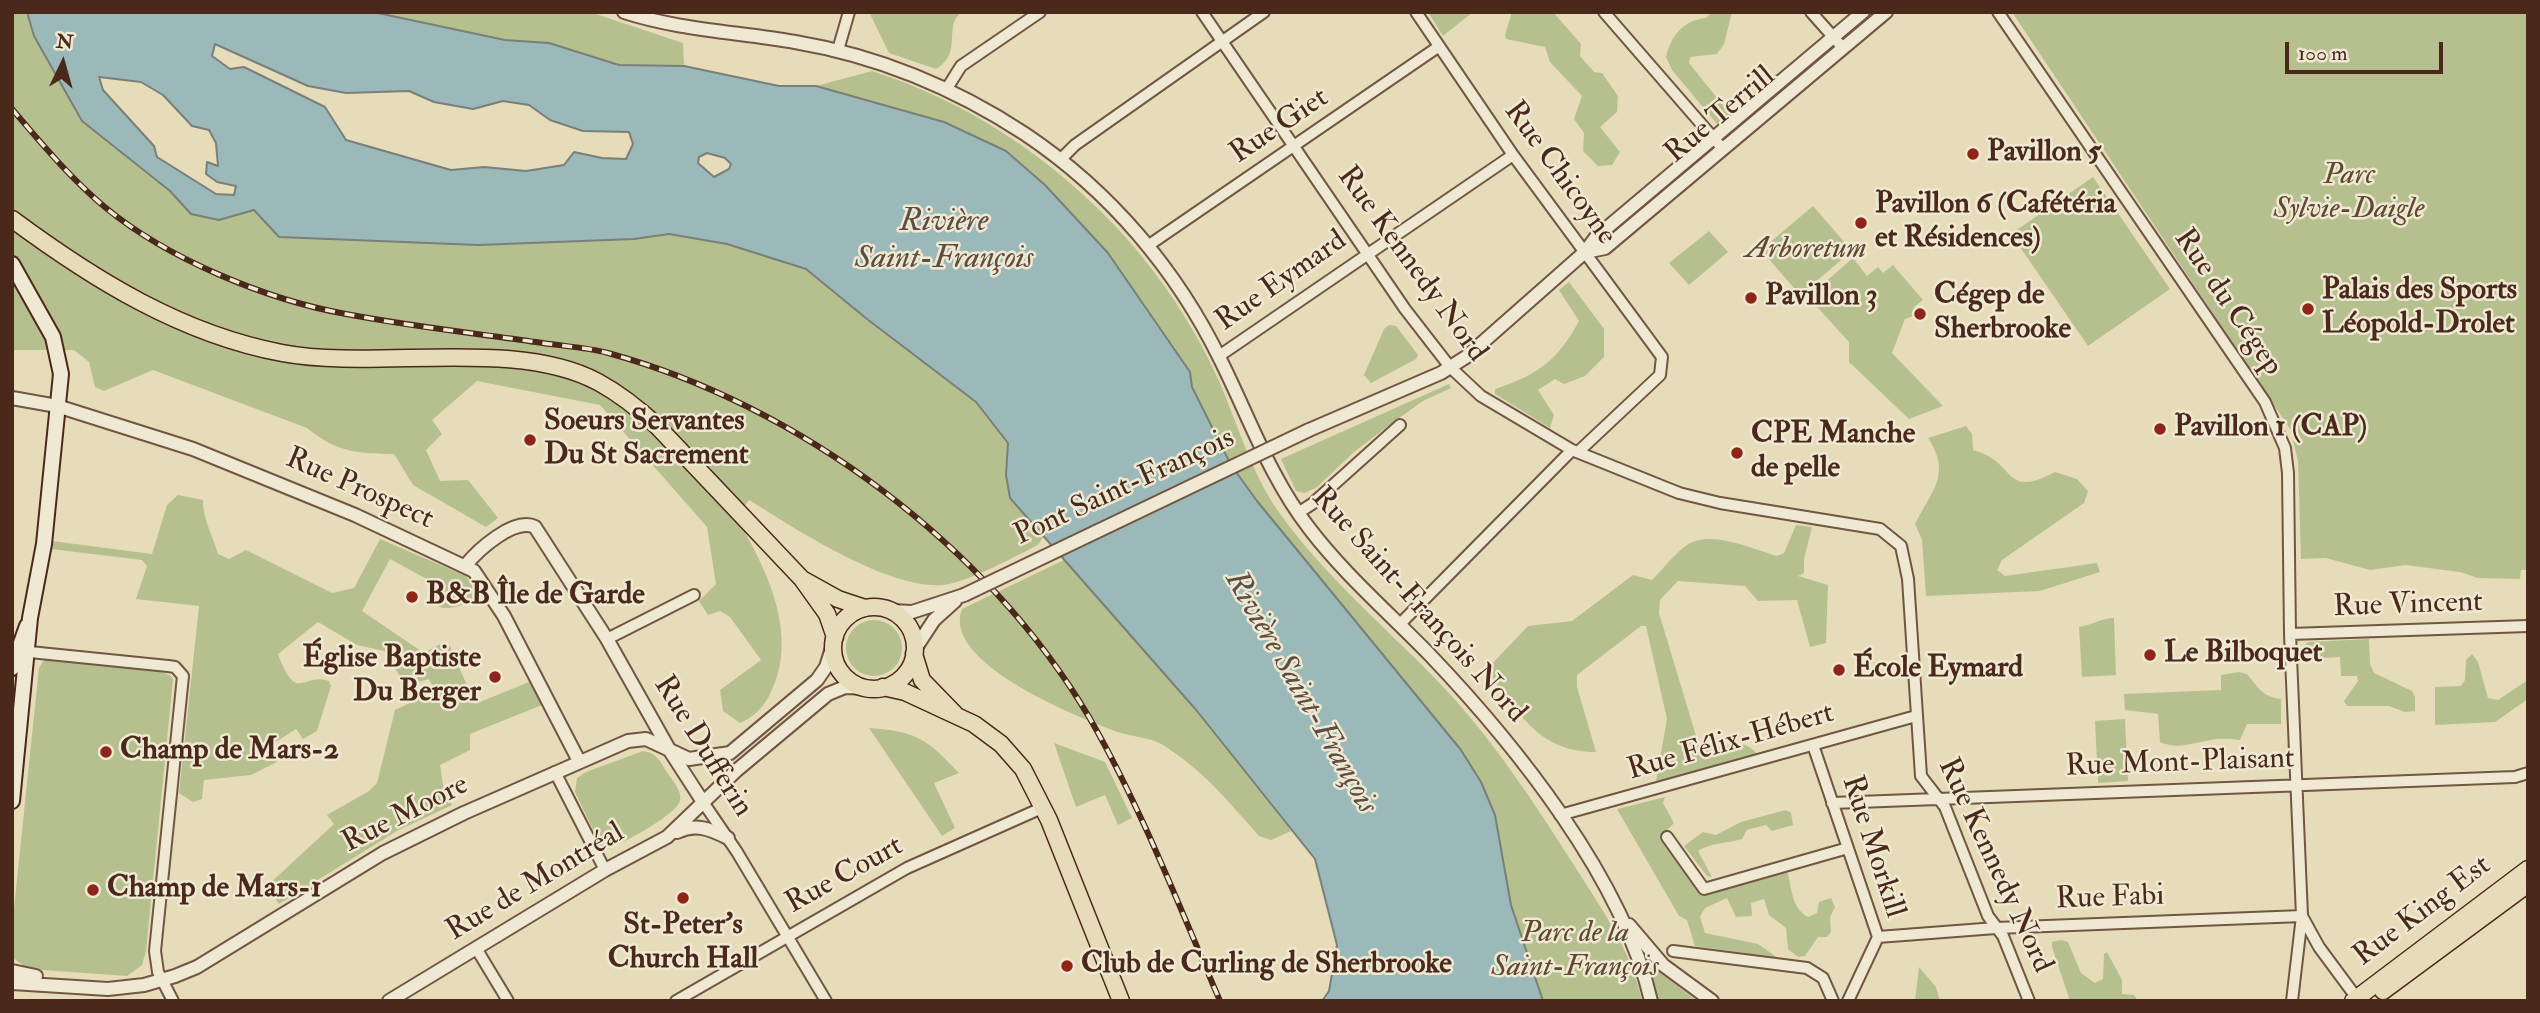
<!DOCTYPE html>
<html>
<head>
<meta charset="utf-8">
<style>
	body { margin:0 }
	#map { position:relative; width:2540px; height:1013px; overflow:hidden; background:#e7dcba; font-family:"IM FELL Double Pica",serif }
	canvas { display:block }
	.frame { position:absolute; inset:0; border:14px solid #4a291b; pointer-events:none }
	.north { position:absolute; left:28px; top:28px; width:70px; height:70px; -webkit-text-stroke:5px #efe8d2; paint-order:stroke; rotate:5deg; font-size:19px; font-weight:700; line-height:28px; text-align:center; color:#4a291b }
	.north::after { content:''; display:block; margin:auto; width:24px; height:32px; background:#4a291b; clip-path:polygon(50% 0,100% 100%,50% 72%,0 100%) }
	.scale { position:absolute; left:2285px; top:42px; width:158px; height:32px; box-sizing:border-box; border:4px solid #4a291b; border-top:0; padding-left:9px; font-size:21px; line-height:24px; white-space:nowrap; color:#4a291b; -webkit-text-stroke:5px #efe8d2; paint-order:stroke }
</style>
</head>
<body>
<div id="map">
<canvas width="2540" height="1013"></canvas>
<div class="frame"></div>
<div class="north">N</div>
<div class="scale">100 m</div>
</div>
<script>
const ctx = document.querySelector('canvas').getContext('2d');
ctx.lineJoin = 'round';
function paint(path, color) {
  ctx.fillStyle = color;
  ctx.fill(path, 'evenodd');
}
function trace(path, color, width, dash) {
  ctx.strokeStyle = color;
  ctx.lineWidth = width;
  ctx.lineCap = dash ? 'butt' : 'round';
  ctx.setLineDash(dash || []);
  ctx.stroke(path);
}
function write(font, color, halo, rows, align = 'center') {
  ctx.font = font + ' "IM FELL Double Pica",serif';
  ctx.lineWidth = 5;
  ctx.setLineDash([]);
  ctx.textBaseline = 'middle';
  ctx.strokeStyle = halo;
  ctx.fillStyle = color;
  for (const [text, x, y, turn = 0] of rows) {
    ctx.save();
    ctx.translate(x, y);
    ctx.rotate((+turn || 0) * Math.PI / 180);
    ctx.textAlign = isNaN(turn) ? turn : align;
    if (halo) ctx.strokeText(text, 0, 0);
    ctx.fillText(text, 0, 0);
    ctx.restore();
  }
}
paint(new Path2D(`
	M12 12H27L34 36 82 121 170 191 191 214 219 220 254 210 279 237 478 245 634 239 669 234 727 244 806 269 867 319 976 402 1009 443C1004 497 1010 497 1044 536L1038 545C1012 558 976 578 949 584 896 595 794 528 749 500L736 517C767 569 800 636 770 694 764 707 753 718 740 723L723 711 720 690 761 660 730 617 720 611 708 615 699 601 716 584 707 527 600 405 477 381 432 420 442 434 426 450 440 481 468 480 498 518 486 527 413 485 394 454C358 454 336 452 307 428L153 370 104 391 95 387 89 362 74 350H12Z
	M373 12H590L683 43 684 66 619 65 549 43 505 41Z
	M869 12H962C942 26 964 52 936 69L889 53Z
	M1428 12H1473L1443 36Z
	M1512 12H1553L1581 44 1580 56 1594 72 1602 73 1618 96 1617 112 1600 127 1620 152 1612 165 1598 166 1583 151 1584 133 1574 119 1582 96 1550 62 1545 47 1506 39 1505 35Z
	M1712 12H1732L1724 44 1717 54 1690 57 1689 63 1730 114 1717 124 1672 70 1666 57C1671 36 1683 20 1706 18Z
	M2012 12H2528V570H2521L2520 579 2478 578 2460 572 2405 565 2370 570 2326 558 2301 559 2298 461 2290 429Z
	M872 71C967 101 1052 158 1120 231 1161 276 1194 326 1219 381 1238 425 1251 472 1278 511 1326 579 1392 632 1448 692 1499 748 1539 810 1579 873 1605 914 1632 953 1642 1001H1543L1511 905 1495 815 1481 782 1461 750 1257 501 1231 465 1192 386 1190 372 944 122 816 86Z
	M2093 177 2170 289 2088 346 2011 234Z
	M1813 206 1852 251 1800 295 1761 250Z
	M1709 231 1728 252 1689 285 1669 263Z
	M1853 258 1867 276 1878 267 1883 273 1893 265 1923 300 1914 307 1919 314 1905 319 1892 353 1943 406 1909 419 1849 362V342L1808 297Z
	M1569 282 1604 329V357L1585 376 1564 384 1555 379 1538 390 1554 415 1550 428 1495 394V389C1538 375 1558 360 1579 321L1559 290Z
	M1389 325 1396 326 1418 355 1416 359 1371 383 1364 375 1384 329Z
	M1449 384 1451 388 1423 401 1392 423 1354 452 1316 488 1304 493 1296 491 1281 459Z
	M1966 426 1972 434 1973 450C2017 461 2002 500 2055 472L2077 479 2088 491 2084 503 2002 560 1997 570 2005 576 2097 563 2100 572 2040 591 1926 596 1922 540 1915 524C1932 490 1952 474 1928 438Z
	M178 495 203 500C202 517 213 536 218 554L229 559 246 550 332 593 354 588 380 539 466 576 480 597C465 603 448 614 433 604L436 584 390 559 362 611 424 653 440 644 450 646 475 704 529 682 542 705 470 734V750L440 765 444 791 452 805 397 831 279 904 267 886 334 824 327 815 369 791 377 783 395 710 435 691 429 679 415 683 403 681 384 651 357 645 318 622 278 654C297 705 302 672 329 681L331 686 317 731 303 739 296 729 268 747 277 762 251 775 204 780 202 799 193 802 179 793 199 606 136 599 147 566 142 560 51 549 52 541 152 554 167 505Z
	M1796 525 1812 527 1804 559V573L1798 576 1828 585 1826 643 1810 647 1797 600 1758 601 1745 586 1678 581 1660 600 1659 613 1700 749C1721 753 1743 732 1758 756L1659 783 1656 781 1667 719 1646 626H1641L1577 675V687L1596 752C1538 752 1520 713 1488 673L1487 669 1528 626 1572 621 1633 575 1652 580C1663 569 1674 554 1687 545 1711 529 1752 549 1777 556L1784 553Z
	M1064 560 1197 711 1281 814 1291 831 1271 840 1259 836C1227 800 1204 771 1163 745 1148 736 1128 737 1112 730 1073 715 941 662 962 609Z
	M2114 618 2116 675 2082 677 2079 627C2092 625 2099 619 2114 618Z
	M846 648a28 28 0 1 1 56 0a28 28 0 1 1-56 0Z
	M2369 639 2370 664 2374 673 2412 691 2415 697V711L2405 712 2389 706H2347L2344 701 2358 681 2357 676H2341L2340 657 2303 659 2302 648 2308 642Z
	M2472 654 2478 662 2488 698 2498 700 2528 680V699L2495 722 2435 725V687L2461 686 2465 680 2466 660Z
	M44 660 162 672 171 676 173 680 146 951 142 965 127 976 28 969 12 957V927L39 668Z
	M2239 672 2247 674C2259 688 2261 696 2281 699V724H2247L2240 740C2230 739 2220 738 2211 740 2192 743 2178 750 2160 742L2158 714 2125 710 2124 694 2221 690V675Z
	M2125 719 2128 781 2098 783 2095 721Z
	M869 728C916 731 927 739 959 773L934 783 955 828 942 836Z
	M1054 743 1105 762 1132 818 1118 825 1105 795 1076 807Z
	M643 751C657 753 660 761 667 772 672 780 683 792 680 801 676 815 615 850 602 848L575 792 577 778 586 772Z
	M1665 797 1663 803 1674 823 1662 836 1699 894 1787 871C1792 887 1791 908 1808 917L1817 913 1819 902 1831 898 1835 907 1830 917 1831 932 1827 937H1818L1805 956 1798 957 1788 949 1786 928 1769 915 1764 899 1751 903 1752 916 1736 917 1727 898 1705 908 1700 917 1705 933 1758 944 1778 958 1695 946 1687 920 1679 916 1617 809Z
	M1786 810 1791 813 1793 825 1772 831 1766 825 1747 830 1742 839C1726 844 1713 842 1698 851L1712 877 1707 876 1684 846 1703 832 1716 835 1741 822Z
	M2061 940 2068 942 2081 973 2095 983 2103 979 2104 954 2107 952 2122 980V994L2134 995 2138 1001H2070L2052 947V942Z
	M1649 964 1697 1001H1657Z
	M1919 967 1936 987 1940 1001H1915Z`), '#b6c08f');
const water = new Path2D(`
	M27 12H373L505 40 549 43 619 65 684 66 779 86H816L944 122 1006 151 1045 185 1108 253 1190 372 1192 387 1231 465 1257 501 1461 750 1481 782 1495 815 1511 905 1543 1001H1322L1329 991 1337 945 1315 859 1197 711 1010 498 1006 475 1008 443 976 402 867 319 806 269 727 244 669 234 634 239 478 245 279 237 254 210 219 220 191 214 170 191 82 121 34 36ZM215 44 308 86 346 93 409 91 434 102 473 109 503 101 529 105 550 120 583 131 629 132 633 144 626 159 602 158 574 152 564 165 526 171 484 167 451 170 346 140 325 107 244 67 230 69 212 56ZM99 77 141 82 163 95 192 126 209 130 216 143 218 166 207 162 206 174 217 182 236 186 234 195 216 194 157 157 154 146 103 90ZM707 153 725 158 731 164 729 169 714 177 698 163 699 157Z`);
paint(water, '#9ab9b8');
trace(water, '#7a7f79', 2);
const minor = new Path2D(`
	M1202 12 1405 309 1450 367 1481 396 1572 450 1679 493 1720 503 1880 529 1901 546 1908 579 1921 776 1945 807 1988 916 2003 936 2029 1001
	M1416 12 1513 155 1662 357 1660 375 1578 452
	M1604 12 1723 149
	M1811 12 1843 48
	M1998 12 2265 402 2285 448 2288 473 2290 634 2302 916 2292 1001
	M838 50 849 12
	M946 90 961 66 1040 12
	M1060 160 1075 145 1264 12
	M1149 245 1438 47
	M1219 356 1513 155
	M1298 513 1312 504 1400 425
	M1400 624 1572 450
	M2290 634 2528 626
	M607 639 694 595
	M20 651 168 666 175 667 183 676 155 951 158 972 173 1001
	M1813 745 1878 937 1848 1001
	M555 772 605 870
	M703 802 737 852 826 1001
	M1832 803 2515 777 2528 773
	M1560 815 1916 716
	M1667 837 1704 889 1848 848
	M2302 916 2319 947 2359 1001
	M1878 937 1996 928 2302 916
	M476 948 508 1001
	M1673 951 1807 968 1823 978 1833 1001
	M676 1001 907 868 1044 807`);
const tertiary = new Path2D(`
	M624 12C679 30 738 32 795 42 878 56 955 88 1025 134 1110 191 1177 270 1221 361 1249 417 1270 478 1309 528 1344 574 1388 612 1429 654 1514 743 1623 878 1651 1001
	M1585 252 1605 248 1886 12
	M12 398 57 406 193 449 355 515 474 571 504 616 579 761
	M1309 430 1441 373 1466 357 1585 252 1596 237 1863 12
	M465 566C478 550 514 517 535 527L607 639 670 751 703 802
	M892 611 912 612 964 595
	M915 649 934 620 955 601
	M677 832C696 823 710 829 728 838
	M1629 925 1663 965 1712 1001
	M12 971 36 976
	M12 983 108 989 144 985 175 976 197 967 383 853 464 813 628 741 646 739 689 759 730 753 817 680 826 667 833 645
	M389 1001 605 870 667 837 737 770 828 694 845 687 866 688`);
const secondary = new Path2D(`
	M12 264 53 337 61 374 44 544 30 618 12 801
	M12 668 27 626`);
const primary = new Path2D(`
	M12 219C93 279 181 334 282 353 377 371 514 337 598 382 620 394 639 409 657 426L802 579 827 614 835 637
	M802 579 838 599 865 608
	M833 648a41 41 0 1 1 82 0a41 41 0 1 1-82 0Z
	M914 654 922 680 955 714
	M883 687 905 692 974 724 1001 744 1023 769 1049 820 1121 1001
	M2383 991 2528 884
	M2353 1001 2528 869`);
trace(minor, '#715643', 14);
trace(tertiary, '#715643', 16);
trace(secondary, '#4a291b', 18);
trace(primary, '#4a291b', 19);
trace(minor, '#efe8d2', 10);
trace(tertiary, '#efe8d2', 12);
trace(secondary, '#efe8d2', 14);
trace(primary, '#e7dcba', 16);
const rail = new Path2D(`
	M12 109C41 143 71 179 106 208 168 259 267 300 346 314 409 326 473 333 536 342 560 346 585 347 608 353 799 405 988 546 1089 717 1141 807 1179 906 1220 1001`);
trace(rail, '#4a291b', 6);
trace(rail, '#efe8d2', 3.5, [10]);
const tertiaryBridge = new Path2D(`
	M964 595 1309 430`);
trace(tertiaryBridge, '#715643', 16, []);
trace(tertiaryBridge, '#efe8d2', 12);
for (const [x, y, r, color] of [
	[1973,154,7,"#8f2418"],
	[1861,223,7,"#8f2418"],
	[1751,298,7,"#8f2418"],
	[2308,309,7,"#8f2418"],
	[1920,314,7,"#8f2418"],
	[2160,429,7,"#8f2418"],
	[530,440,7,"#8f2418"],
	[1737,453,7,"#8f2418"],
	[412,597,7,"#8f2418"],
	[2150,655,7,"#8f2418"],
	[1839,670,7,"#8f2418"],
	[495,677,7,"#8f2418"],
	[106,752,7,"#8f2418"],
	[93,890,7,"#8f2418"],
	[683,898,7,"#8f2418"],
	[1067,966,7,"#8f2418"]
]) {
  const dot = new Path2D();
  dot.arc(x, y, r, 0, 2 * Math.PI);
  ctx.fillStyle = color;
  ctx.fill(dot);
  trace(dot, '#efe8d2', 2.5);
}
write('30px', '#4a291b', '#efe8d2', [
	["Rue Terrill",1721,116,-40],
	["Rue Giet",1280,127,-34],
	["Rue Chicoyne",1559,174,54],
	["Rue Kennedy Nord",1411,265,54],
	["Rue Eymard",1282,282,-35],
	["Rue du Cégep",2227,303,56],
	["Pont Saint-François",1125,488,-25],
	["Rue Prospect",359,490,24],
	["Rue Saint-François Nord",1418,606,48],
	["Rue Vincent",2408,606,-2],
	["Rue Félix-Hébert",1731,743,-16],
	["Rue Dufferin",702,747,58],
	["Rue Mont-Plaisant",2180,764,-2],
	["Rue Moore",406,815,-27],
	["Rue Morkill",1872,847,72],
	["Rue Kennedy Nord",1994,866,65],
	["Rue Court",845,876,-29],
	["Rue de Montréal",536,883,-31],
	["Rue Fabi",2110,899,-2],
	["Rue King Est",2423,912,-37]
]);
write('bold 30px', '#4a291b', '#efe8d2', [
	["Pavillon 5",1987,154],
	["Pavillon 6 (Cafétéria",1875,206],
	["et Résidences)",1875,240],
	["Palais des Sports",2322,292],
	["Léopold-Drolet",2322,326],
	["Cégep de",1934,297],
	["Sherbrooke",1934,331],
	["Pavillon 3",1765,298],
	["Soeurs Servantes",544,423],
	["Du St Sacrement",544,457],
	["Pavillon 1 (CAP)",2174,429],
	["CPE Manche",1751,436],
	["de pelle",1751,470],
	["B&B Île de Garde",426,597],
	["Le Bilboquet",2164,655],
	["Église Baptiste",481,660,"right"],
	["Du Berger",481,694,"right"],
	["École Eymard",1853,670],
	["Champ de Mars-2",120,752],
	["Champ de Mars-1",107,890],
	["St-Peter's",683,927,"center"],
	["Church Hall",683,961,"center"],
	["Club de Curling de Sherbrooke",1081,966]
], 'left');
write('italic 30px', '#604732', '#efe8d2', [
	["Parc",2349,177],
	["Sylvie-Daigle",2349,211],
	["Arboretum",1806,251],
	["Parc de la",1575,935],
	["Saint-François",1575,969]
]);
write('italic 32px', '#5e4d42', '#efe8d2', [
	["Rivière",944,223],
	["Saint-François",944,260],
	["Rivière Saint-François",1300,693,60]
]);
</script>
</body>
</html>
